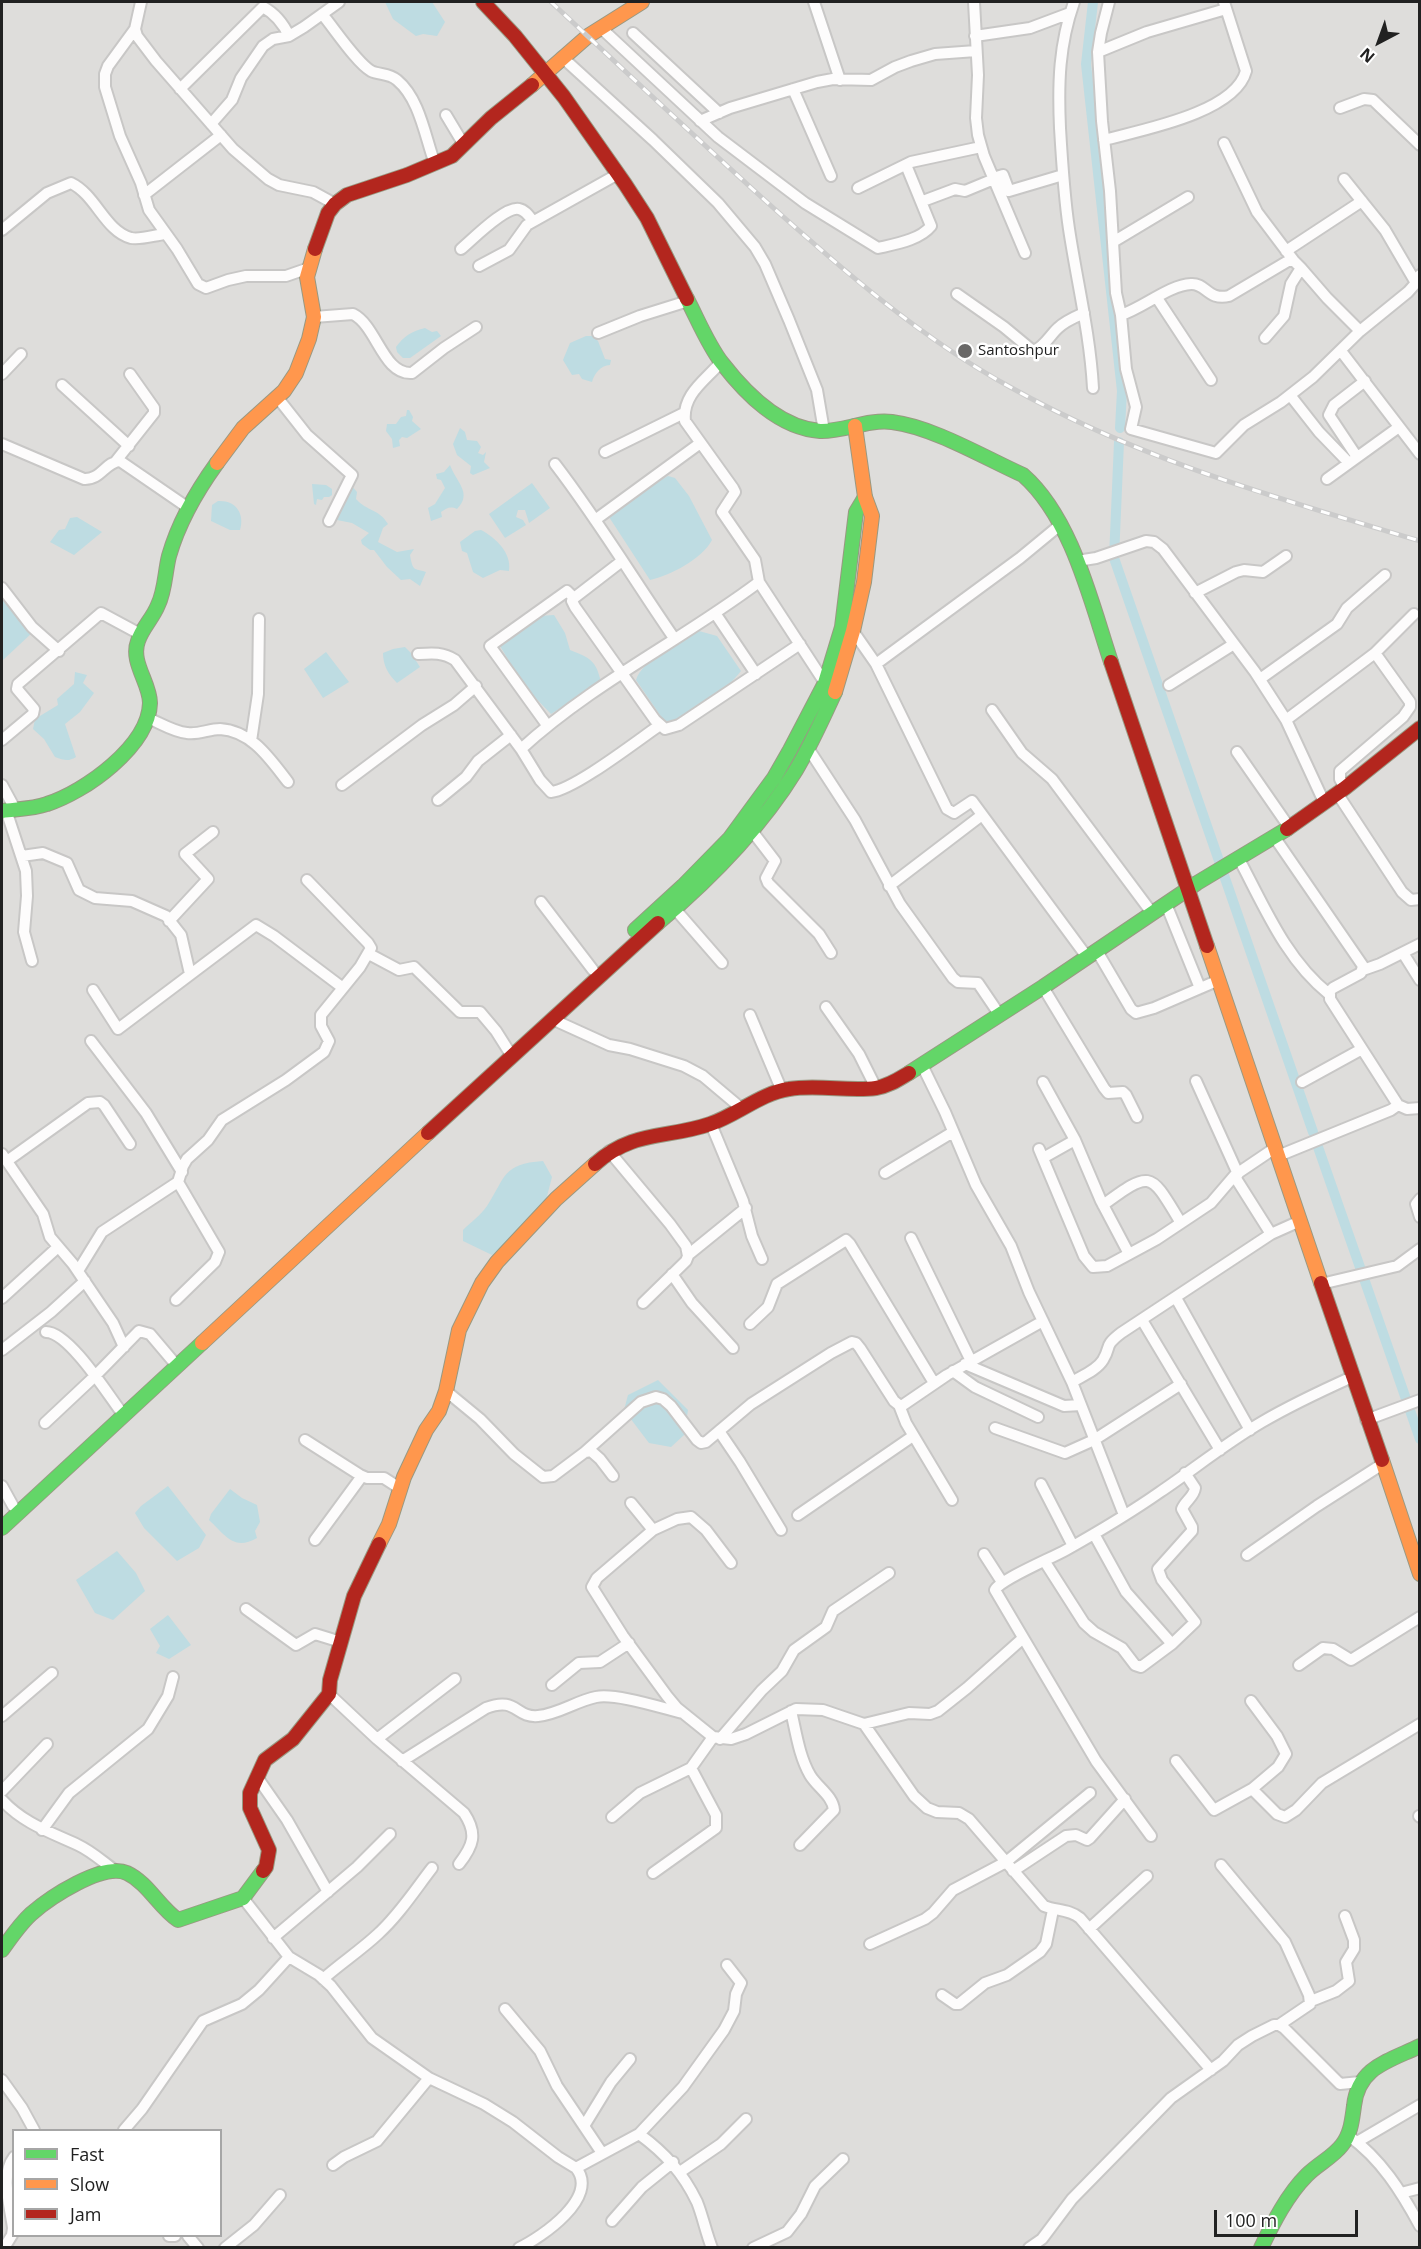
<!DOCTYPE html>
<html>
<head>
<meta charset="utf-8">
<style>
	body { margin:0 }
	#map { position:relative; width:1421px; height:2249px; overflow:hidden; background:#efedea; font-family:"Open Sans",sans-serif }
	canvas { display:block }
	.frame { position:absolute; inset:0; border:3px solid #212121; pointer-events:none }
	.legend { position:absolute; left:12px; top:2129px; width:210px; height:108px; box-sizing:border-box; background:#fff; border:2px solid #a6a6a6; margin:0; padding:8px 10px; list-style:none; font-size:18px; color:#212121 }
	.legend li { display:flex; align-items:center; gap:12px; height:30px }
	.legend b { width:30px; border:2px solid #a6a6a6 }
	.north { position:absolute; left:1349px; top:12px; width:60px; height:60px; -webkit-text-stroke:4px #fff; paint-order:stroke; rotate:221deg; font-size:16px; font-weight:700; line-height:24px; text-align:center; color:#212121 }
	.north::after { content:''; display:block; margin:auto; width:21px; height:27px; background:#212121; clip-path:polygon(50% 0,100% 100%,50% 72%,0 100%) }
	.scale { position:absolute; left:1214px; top:2210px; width:144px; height:27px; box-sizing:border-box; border:3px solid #212121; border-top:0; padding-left:8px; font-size:18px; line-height:21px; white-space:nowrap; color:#212121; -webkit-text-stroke:4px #fff; paint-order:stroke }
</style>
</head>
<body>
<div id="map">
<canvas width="1421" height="2249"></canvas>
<div class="frame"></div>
<ul class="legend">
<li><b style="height:8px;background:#63d668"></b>Fast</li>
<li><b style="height:8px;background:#ff974d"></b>Slow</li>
<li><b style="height:8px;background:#b3261e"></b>Jam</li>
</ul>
<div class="north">N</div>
<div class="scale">100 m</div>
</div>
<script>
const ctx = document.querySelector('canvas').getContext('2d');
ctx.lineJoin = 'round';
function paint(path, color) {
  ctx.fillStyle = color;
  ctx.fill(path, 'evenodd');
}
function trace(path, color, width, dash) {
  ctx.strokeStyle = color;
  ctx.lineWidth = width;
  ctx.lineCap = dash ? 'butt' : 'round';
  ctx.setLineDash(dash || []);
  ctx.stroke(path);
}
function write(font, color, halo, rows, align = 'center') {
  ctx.font = font + ' "Open Sans",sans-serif';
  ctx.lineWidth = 5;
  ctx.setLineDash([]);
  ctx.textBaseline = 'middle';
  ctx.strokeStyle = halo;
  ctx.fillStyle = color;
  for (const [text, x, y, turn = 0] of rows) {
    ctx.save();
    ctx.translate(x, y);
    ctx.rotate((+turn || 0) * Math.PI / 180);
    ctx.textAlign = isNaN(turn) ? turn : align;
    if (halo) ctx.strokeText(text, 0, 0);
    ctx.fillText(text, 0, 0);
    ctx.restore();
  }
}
paint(new Path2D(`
	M2 2H1419V2247L2 2248ZM14 2130H220V2236H14Z`), '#dedddb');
paint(new Path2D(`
	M385 2H432L445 22 437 36 423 34 416 36 393 19Z
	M425 328 432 332 437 331 441 336 410 358H403L397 352 396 347C404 336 412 331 425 328Z
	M586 336H593L598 341 605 359 611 360 610 365C601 365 594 374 592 382L582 379 579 374 572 375 563 360 570 343Z
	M407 410H409L413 417 412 421 421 429 407 438 402 437 399 440 400 446 393 448 392 439 386 431 387 424H396L401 417 406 416Z
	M460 428 465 432 467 440 477 441 481 447 478 453 483 455 486 452 484 462 490 468 473 475 470 473 471 466 457 455 453 444Z
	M450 465C456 482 473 493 457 509 450 506 447 508 441 512L442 517 431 521 428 508 435 504 445 488 441 480 437 479 436 474 444 472Z
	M668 476 675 478 689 496 712 540C703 558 670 576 650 580L609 517V513L627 499Z
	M348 482 357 492 356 499C368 512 378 508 388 524L383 528 378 542 397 552 414 549 410 555C413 572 414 568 426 572L420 586 410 579 401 580 387 567 374 550H370L362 544 361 540 369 533 352 523 337 520 336 511Z
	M532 483 550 508 529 523 525 510H518L516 517 523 520 526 525 505 538 489 514Z
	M312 484 326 485 332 489V495L329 497H324L322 500 317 499 316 505 314 504Z
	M218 501C236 500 245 514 240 530H230L211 521 212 505Z
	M77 517 102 532 74 555 50 542 59 530 65 529 70 518Z
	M481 530C496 538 512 553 509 571L500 570 483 578 473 572 467 553 462 551 460 542 475 531Z
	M2 589 34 631 2 661Z
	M554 615 565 633 570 650C590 658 596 660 601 682L551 714 524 686 500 646 539 616Z
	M699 631 717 636 741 671C724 693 695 708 671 722L664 721 636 680C642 660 681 641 699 631Z
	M405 647 411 653 420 667 397 683C388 674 383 665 383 653L393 649Z
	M326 652 349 682 323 698 304 669Z
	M75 672 87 675 83 683 94 693 80 712 65 724 76 757C68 762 64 760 55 757L44 739 33 729 35 719 58 705 57 699 74 684Z
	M543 1161 552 1177 544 1208 492 1255 463 1241V1230C470 1223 481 1215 487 1206 506 1177 502 1164 543 1161Z
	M658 1380 688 1410 684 1435 671 1447 649 1443 624 1410 628 1395Z
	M168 1486 206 1535 199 1548 177 1561 144 1528 135 1513 141 1506Z
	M230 1489 242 1498 257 1505 260 1522 255 1531 257 1538C234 1551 226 1536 209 1520L211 1514Z
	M117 1551 136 1573 145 1591 113 1620 95 1613 76 1580Z
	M168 1615 191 1645 169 1659 156 1653 160 1646 150 1629Z`), '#bedce2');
trace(new Path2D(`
	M1093 2 1086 64 1122 391 1120 428
	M1119 442 1114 558 1313 1132
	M1318 1147 1420 1439`), '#bedce2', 10);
const street = new Path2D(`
	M141 2 135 29 137 36 156 61 233 149 268 179 279 185 313 192 335 204
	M814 2 840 80
	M974 2 978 75 976 118 978 135 984 156 1025 253
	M1074 2C1059 45 1058 83 1060 128 1062 162 1064 196 1069 229 1077 282 1090 334 1093 388
	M1109 2 1101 33 1098 52 1102 121 1110 191 1116 293 1121 315 1126 369 1136 407 1131 429 1216 453 1244 425 1281 402 1313 377 1360 331 1408 292 1416 283 1420 275
	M322 14C334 28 356 62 371 71 379 75 389 73 397 80 420 99 425 137 435 164
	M601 28 718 137 805 203 878 248C895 244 920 240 931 226L906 165
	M135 29 108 66 105 74V87L120 136 141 183 149 210 177 249 198 284 206 288 228 280 246 276H286L309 268
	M633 33 719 113
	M975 36 1030 28 1070 13
	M1098 52 1147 32 1226 9
	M562 57 653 140 718 203 755 247 765 264 789 320 817 390 824 431
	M180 89 263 7C276 14 283 23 289 36
	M793 89 831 176
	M1340 108 1364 99 1373 100 1420 145
	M446 115 464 145
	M700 121 730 108 817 82 833 79 871 80 895 67 911 61 935 54 976 51
	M211 124 232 100 241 78 263 46 273 39 289 36 304 27 339 2
	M1104 140C1141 130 1235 113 1246 71L1224 2
	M1224 143 1257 212 1294 261
	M993 178 1003 175 1009 191 1063 175
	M1344 179 1385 230 1416 283
	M858 188 911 162 981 147
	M144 195 221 135
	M923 201 955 189 965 191 994 179
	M2 230 47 193 71 183C96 195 105 231 131 238 141 240 155 235 165 234
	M1113 242 1188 197
	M461 249C472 240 505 206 519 209 525 210 529 216 533 221
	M1286 251 1362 201
	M479 266 509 250 527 225 618 174
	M957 294 1004 327 1033 351C1044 348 1050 335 1058 328 1065 321 1075 317 1084 313
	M1157 298 1211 380
	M1121 315C1143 308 1169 285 1191 284 1206 283 1208 301 1229 296L1288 261H1294L1301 268 1327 298 1360 331
	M314 317 353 314C377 326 383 375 412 373L444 348 476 327
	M598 333 640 316 688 301
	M1265 338 1284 316 1291 284 1301 268
	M1341 351 1420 454
	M721 362C706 380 682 394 685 421L733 488 735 492 722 512 755 560 759 582 825 683
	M2 374 21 354
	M62 385 129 446
	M1290 395 1319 432 1349 463
	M277 397 307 435 352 475 329 521
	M2 444 84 479C101 480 105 462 120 461L187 507
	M605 452 684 413
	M1357 457 1329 415 1334 405 1365 381
	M116 461 154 413V408L130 374
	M555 464C598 520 634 580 674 638
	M1327 479 1399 427
	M595 520 699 444
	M622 561 574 598 572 601 575 607 655 720 665 729 679 725 800 644
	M1077 561 1096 558 1146 541 1154 542 1163 549 1255 672 1286 720 1324 802
	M2 588 32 627 59 651
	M1195 593 1236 572 1244 570 1263 572 1286 556
	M715 613 756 674
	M848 629 853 631 876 664 1020 558 1060 525
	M1375 653 1414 614
	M418 654C432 653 443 652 455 660L521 749 540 780 551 792C574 790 638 740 660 725
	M876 664 947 809 954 813 972 801 1087 957
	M1260 679 1337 624 1347 608 1385 575
	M1169 685 1234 644
	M992 710 1022 753 1052 779 1152 913
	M148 718C160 723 174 732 187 733 198 735 209 729 220 729 252 731 270 759 288 782
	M1286 720 1375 653 1410 702V707L1403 717 1340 771V779L1345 788
	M547 725 490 646 567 591 574 598
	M2 740 33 714 34 709 17 689 18 684 101 613 140 634
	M251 741 258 694 259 619
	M808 748 855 820 900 904 953 978 958 982 978 983 999 1014
	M521 749C593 683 682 640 759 582
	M1237 752 1289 827
	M2 785 15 809
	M342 785 422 725 454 705 476 686
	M1337 793 1402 892 1411 900 1420 899
	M438 800 466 777 478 761 511 735
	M6 810 26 871 27 896 24 932 32 961
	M752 831 775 861 766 878 768 883 819 934 831 953
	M1275 838 1363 966 1361 973 1333 988 1330 991V999L1398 1105 1407 1109 1420 1108
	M22 856 43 853 67 863 79 890 95 898 132 901 166 916 181 935 190 974
	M1239 859C1264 906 1286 960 1329 994
	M889 886 982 815
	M541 902 593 970
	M1166 904 1200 988
	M675 909 722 963
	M169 921 208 879 185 854 213 832
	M1097 951 1131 1009 1136 1013 1154 1008 1219 980
	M1403 953 1420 980
	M369 954 399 970 414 967 460 1012H480L496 1031 508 1050
	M1363 970 1380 964 1420 944
	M1043 987 1104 1088 1108 1093 1123 1092 1126 1095 1137 1117
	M93 990 118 1029 256 925 274 936 343 988
	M826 1007 859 1054 876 1088
	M750 1015 782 1091
	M554 1020 609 1045 630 1049 684 1066 703 1076 741 1108
	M91 1041 146 1113 182 1172
	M922 1065 945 1112 976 1185 1011 1246 1029 1292 1072 1382 1124 1515
	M1196 1081 1238 1174
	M1043 1082 1075 1140 1101 1201 1129 1254
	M1302 1082 1362 1049
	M711 1124 743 1201 752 1236 762 1259
	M1039 1149 1084 1256 1093 1267 1107 1266 1157 1239 1211 1203 1235 1175 1275 1148
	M609 1151 670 1224 686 1246 688 1256 686 1261 643 1303
	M2 1154 43 1214 50 1237 73 1264 98 1301 113 1323 124 1347
	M1278 1156 1391 1110 1398 1105
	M1043 1158 1075 1140
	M7 1161 88 1103 100 1102 104 1105 130 1144
	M885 1173 953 1132
	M1235 1177 1271 1234
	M1420 1199 1416 1204 1420 1217
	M1103 1205C1152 1169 1150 1172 1181 1223
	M911 1238 971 1361
	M688 1255 746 1208
	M78 1271 102 1232 178 1182 183 1166 187 1159 208 1140 222 1120 286 1080 324 1052 329 1041 321 1026V1015L360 967 371 948 368 943 307 880
	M672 1274 692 1303 733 1348
	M1321 1284 1397 1266 1420 1249
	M2 1298 58 1247
	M1176 1298 1250 1430
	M176 1300 215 1262 219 1252 178 1182
	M1142 1320 1220 1450
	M750 1324 768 1307 777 1284 846 1240 850 1244 934 1383
	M46 1332C68 1332 105 1390 119 1409
	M2 1350 51 1312 85 1281
	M965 1364 1057 1403 1064 1406 1081 1405
	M953 1371 975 1387 1038 1417
	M1072 1382C1082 1376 1097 1370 1103 1360 1112 1345 1103 1347 1121 1333L1271 1234 1300 1221
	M446 1391 480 1419 514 1454 543 1477 553 1476 585 1452 591 1451 600 1459 613 1476
	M899 1405 906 1423 952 1500
	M1366 1420 1420 1400
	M45 1423 94 1377 139 1331 150 1334 172 1360
	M995 1428 1065 1453 1094 1440 1181 1384
	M719 1431 740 1462 781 1530
	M305 1440 360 1475 367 1478H384L401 1489
	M585 1452 641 1402 656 1397 663 1399 671 1406 697 1440 701 1443 706 1442 751 1404 831 1353 852 1342 856 1343 860 1348 894 1401 899 1405H903L947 1375 1043 1321
	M1041 1484 1073 1546
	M2 1486 13 1506
	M631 1503 653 1530 597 1578 592 1587 623 1636 667 1696 677 1708 713 1737 731 1739 746 1734 796 1709 823 1710 864 1724 914 1796 927 1808 937 1812 959 1813 969 1819 1044 1906C1056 1911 1069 1909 1080 1918L1211 2070
	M798 1515 913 1436
	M653 1530 677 1519 691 1517 706 1530 731 1563
	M1094 1534 1126 1592 1172 1644
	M315 1540 362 1476
	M984 1554 1002 1582
	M1247 1555 1317 1506 1381 1465
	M1045 1562 1084 1623 1094 1632 1122 1648 1135 1665 1141 1667 1172 1644 1195 1622 1162 1580 1158 1569 1192 1531V1527L1182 1509C1185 1501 1194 1497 1195 1488L1185 1473
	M246 1609 296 1645 315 1634 341 1642
	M1299 1665 1323 1648 1333 1649 1351 1660 1420 1617
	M552 1685 579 1663 600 1662 629 1643
	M329 1694 377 1739 464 1813C478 1834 473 1846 459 1864
	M1251 1701 1277 1736 1286 1754 1278 1767 1252 1789
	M791 1711C796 1732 799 1756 810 1775 817 1787 833 1796 834 1810L800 1845
	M2 1716 52 1673
	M864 1724 909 1713 930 1714 938 1711 967 1688 1022 1639
	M377 1739 455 1679
	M720 1739 762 1690 782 1671 794 1650 826 1627 833 1611 889 1573
	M402 1761 486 1708C517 1696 515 1718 538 1716 559 1714 576 1701 596 1697 616 1693 662 1708 683 1713
	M1176 1761 1214 1810 1252 1789 1277 1814 1285 1817 1296 1810 1322 1783 1420 1724
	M257 1777 287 1820 328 1892
	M2 1791 47 1744
	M2 1800C23 1823 50 1832 78 1845 91 1851 102 1861 113 1869
	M1419 1816 1420 1817
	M612 1817 640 1793 691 1768 713 1737
	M42 1830 69 1793 148 1729 168 1696 173 1677
	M1151 1836 1096 1761 995 1590C1001 1579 1052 1558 1066 1550 1098 1532 1130 1513 1160 1492 1194 1469 1226 1443 1262 1422 1291 1405 1321 1391 1352 1377
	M1221 1865 1285 1942 1309 1995 1310 2004 1279 2025
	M1013 1871 1066 1836 1076 1835 1087 1840 1090 1838 1125 1799
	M653 1873 716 1828V1815L691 1768
	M243 1898 289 1957 319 1975 331 1986 372 2038 429 2078 484 2104 513 2122 558 2157 576 2168 639 2134 683 2087 724 2030 734 2011 736 1994 741 1983 727 1965
	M1089 1929 1147 1876
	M273 1938 357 1867 390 1834
	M870 1944 925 1919 933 1913 953 1890 1006 1862 1090 1793
	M323 1979C341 1963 361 1950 378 1934 399 1915 415 1890 432 1868
	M942 1995 955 2004H959L985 1983 1007 1975 1040 1952 1046 1944 1053 1910
	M1311 2001 1336 1991 1349 1981 1346 1962 1354 1949V1940L1345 1916
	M505 2009 540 2051 557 2086 602 2153
	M2 2080 22 2108 34 2130
	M584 2126 611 2082 630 2059
	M124 2130 142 2109 203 2021 242 2004 259 1990 289 1957
	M639 2134C665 2153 683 2173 697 2202 703 2217 706 2233 712 2248
	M1349 2136C1381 2159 1401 2191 1420 2226
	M1357 2142 1420 2105
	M333 2165 344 2157 377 2141 429 2078
	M680 2172 721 2144 746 2119
	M1401 2193 1420 2188
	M612 2221 642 2187 673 2162
	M169 2236H175
	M188 2236 198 2248
	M4 2248 12 2235 13 2228C10 2205 0 2175 14 2157
	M225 2248 254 2225 280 2195
	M519 2248C542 2237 600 2197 576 2168
	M753 2248 787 2232 801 2214 815 2186 843 2159
	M1029 2248 1042 2239 1072 2199 1171 2098 1223 2061 1238 2045 1252 2036 1274 2025H1279L1284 2028 1340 2084 1360 2082`);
const fast = new Path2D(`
	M687 299C698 320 708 345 722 363 746 394 779 428 820 431 843 432 867 419 892 422 933 427 985 458 1023 475 1072 518 1091 602 1111 662
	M2 811C17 809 33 809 47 804 85 792 149 746 150 703 150 683 130 662 138 641 142 628 153 618 158 605 165 591 165 572 169 556 179 521 196 492 217 463
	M658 923C709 880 761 827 796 770 811 745 823 718 835 692
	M635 930 683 886 730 838 774 778 790 750 825 683 842 627 856 512 865 497
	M909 1073 1043 987 1197 883 1287 829
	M2 1528 202 1343
	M2 1950C11 1937 20 1924 31 1914 49 1898 103 1862 127 1873 148 1883 159 1907 178 1920L243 1898 263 1871
	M1261 2248C1273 2223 1287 2195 1307 2175 1318 2164 1333 2157 1342 2145 1351 2134 1352 2120 1354 2106 1358 2067 1389 2061 1420 2046`);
const slow = new Path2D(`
	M532 85 588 36 642 2
	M217 463 243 428 284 391 296 373 309 339 314 317 307 277 315 249
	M835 692 853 631 864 582 872 516 865 497 855 426
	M1207 946 1321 1283
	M202 1343 428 1133
	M1382 1460 1420 1574
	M379 1544 389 1524 404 1477 426 1430 439 1411 446 1391 459 1330 482 1283 497 1262 556 1199 595 1164`);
const jam = new Path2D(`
	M483 2 515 36 564 97 625 184 647 218 687 299
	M315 249 328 213 335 204 347 195 407 175 452 156 491 118 532 85
	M1111 662 1207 946
	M1287 829 1345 788 1420 728
	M428 1133 658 923
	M595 1164C633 1130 666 1139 710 1124 737 1115 761 1093 789 1089 818 1084 849 1092 876 1088 889 1086 899 1079 909 1073
	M1321 1283 1382 1460
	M263 1871 266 1867 269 1850 250 1808V1793L265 1760 293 1739 329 1694 330 1680 354 1596 379 1544`);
trace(street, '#c8c7c6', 14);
trace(fast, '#999982', 16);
trace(slow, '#999982', 16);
trace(jam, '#999982', 16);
trace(street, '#fdfcfc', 10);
trace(fast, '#63d668', 14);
trace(slow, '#ff974d', 14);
trace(jam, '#b3261e', 14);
const rail = new Path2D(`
	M551 2C624 70 696 138 769 204 845 272 921 338 1010 387 1138 459 1280 499 1420 541`);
trace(rail, '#cbcbcb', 5);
trace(rail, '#fff', 3, [9]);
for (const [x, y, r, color] of [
	[965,351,8,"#696867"]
]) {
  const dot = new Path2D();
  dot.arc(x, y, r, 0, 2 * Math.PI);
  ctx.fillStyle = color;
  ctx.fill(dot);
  trace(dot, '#fff', 2);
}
write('15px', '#212121', '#fff', [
	["Santoshpur",978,351]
], 'left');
</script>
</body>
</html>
